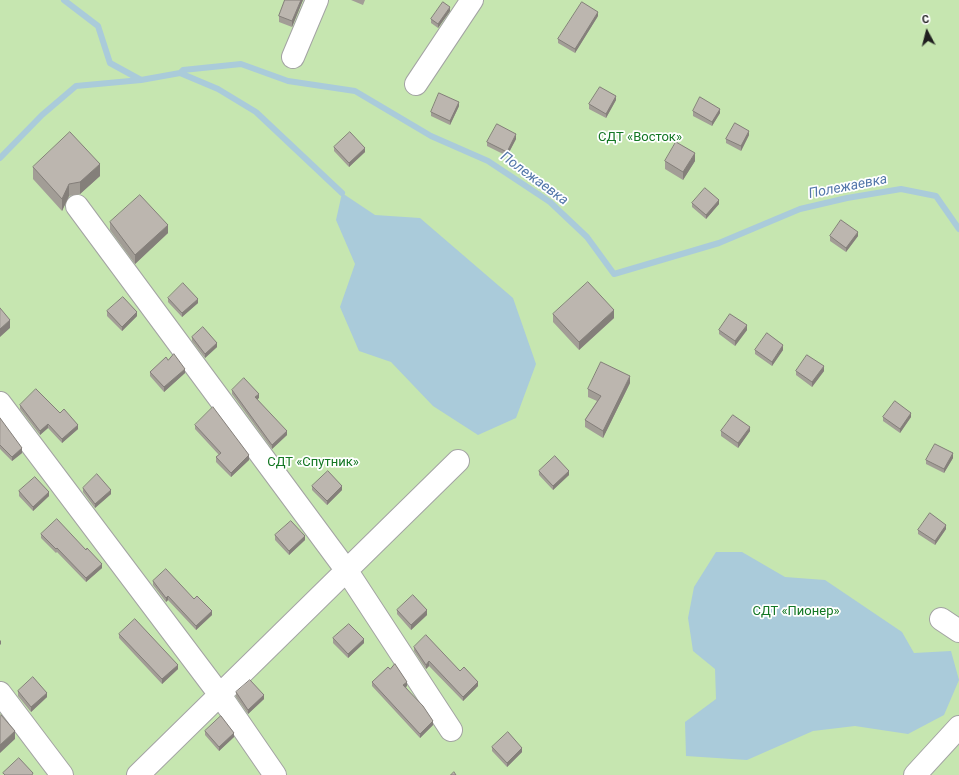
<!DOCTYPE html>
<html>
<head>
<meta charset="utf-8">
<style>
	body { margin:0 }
	#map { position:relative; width:959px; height:775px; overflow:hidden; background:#efede6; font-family:Roboto,sans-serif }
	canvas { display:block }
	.north { position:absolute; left:907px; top:12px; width:40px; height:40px; -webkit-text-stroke:3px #fff; paint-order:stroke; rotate:353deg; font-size:11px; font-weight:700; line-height:16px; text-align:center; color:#1f1f1f }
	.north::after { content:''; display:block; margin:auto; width:14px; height:18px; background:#1f1f1f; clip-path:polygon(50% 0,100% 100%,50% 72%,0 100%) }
</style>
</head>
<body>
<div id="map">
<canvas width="959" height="775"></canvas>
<div class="north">С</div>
</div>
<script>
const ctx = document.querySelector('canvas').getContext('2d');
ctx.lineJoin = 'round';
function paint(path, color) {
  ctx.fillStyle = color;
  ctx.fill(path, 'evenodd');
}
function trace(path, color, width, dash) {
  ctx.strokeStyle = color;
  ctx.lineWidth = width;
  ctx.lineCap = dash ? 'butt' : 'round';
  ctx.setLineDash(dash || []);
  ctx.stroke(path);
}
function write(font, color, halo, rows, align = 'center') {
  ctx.font = font + ' Roboto,sans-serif';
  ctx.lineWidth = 3.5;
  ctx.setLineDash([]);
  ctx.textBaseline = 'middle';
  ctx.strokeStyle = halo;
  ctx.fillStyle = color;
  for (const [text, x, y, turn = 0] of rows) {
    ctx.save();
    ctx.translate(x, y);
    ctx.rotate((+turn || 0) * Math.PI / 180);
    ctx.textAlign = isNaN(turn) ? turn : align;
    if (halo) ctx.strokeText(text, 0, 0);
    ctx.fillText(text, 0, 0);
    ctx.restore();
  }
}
paint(new Path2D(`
	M0 0H959V775H0Z`), '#c6e6b0');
paint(new Path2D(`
	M342 193 375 215 420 218 513 298 536 364 516 418 478 435 433 406 391 362 359 351 340 307 355 264 336 220Z
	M716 552H742L785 577 825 580 902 632 914 653 951 651 959 680 944 715 908 734 855 726 813 731 747 760 686 756 685 722 716 699 715 669 693 651 688 618 694 587Z`), '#aacbda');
trace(new Path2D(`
	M64 0 98 26 110 63 141 80 180 73 218 89 256 112 342 193
	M180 73 183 70 241 64 288 81 355 91 431 136 488 161 550 202 587 237 614 274 719 243 800 209 847 198 901 189 936 196 959 229
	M0 158 42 115 76 86 141 80`), '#aacbda', 6);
const minor = new Path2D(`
	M293 57 317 0
	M416 84 472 0
	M77 206 347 571 451 730
	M0 403 220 695 275 775
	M941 619 959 631
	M0 693 62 775
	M138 775 458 461
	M915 775 959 727`);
trace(minor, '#a3a3a3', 24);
trace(minor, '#fff', 22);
paint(new Path2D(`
	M285 0H303L292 27 279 22V16Z
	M351 0H365L363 5Z
	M450 11 438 28 431 23V19Z
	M598 16 575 53 558 43V39Z
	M616 100 606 118 589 109V104Z
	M459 106 450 125 431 116V112Z
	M693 111 720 113 712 126 693 116Z
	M749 135 741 151 726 143V139Z
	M516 139 507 156 487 146V142Z
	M334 147 365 152 349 167 334 151Z
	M665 161H695L683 180 665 169Z
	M33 167 100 176 80 194 69 196 62 211 33 179Z
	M692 203 719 204 706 219 692 207Z
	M110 222 168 233 135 264 110 230Z
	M830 236H858L846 252 830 241Z
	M168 298 198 303 182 317 168 302Z
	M107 311 137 316 122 331 107 316Z
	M553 314 614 318 579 350 553 322Z
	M719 330H747L735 346 719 334Z
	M192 337 217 347 205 358 192 341Z
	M755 350H783L772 366 755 354Z
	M796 371H824L812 387 796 375Z
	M150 372 185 373 164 392 150 376Z
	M630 383 603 438 585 427V420L597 401 588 397V389Z
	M232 390 259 398 257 399 287 435 272 449 232 394Z
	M20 405 60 413 78 429 62 443 48 428 40 435 20 409Z
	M883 417H911L900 433 883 421Z
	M0 418 22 453 12 461 0 449Z
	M195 425 249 460 231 477 216 462V457L219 455 195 429Z
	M721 431H750L738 448 721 436Z
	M953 458 944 473 926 464V460Z
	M539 471 569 475 553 490 539 475Z
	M312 486 342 490 327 505 312 490Z
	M83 488 111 494 95 508 83 492Z
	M19 491 49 496 33 511 19 496Z
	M946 529 935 545 918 534V530Z
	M41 534 102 568 86 582 57 552 56 553 41 538Z
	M275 535 305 540 289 555 275 540Z
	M153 581 194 599 212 615 196 630 168 600 166 602 153 585Z
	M397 610 427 615 411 630 397 614Z
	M119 634 178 669 162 684 119 638Z
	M333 638 364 643 348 658 333 643Z
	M414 647 460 671 478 686 463 701 429 666 426 669 414 651Z
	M372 682 407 686 406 687 433 725 420 738 372 686Z
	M18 691 47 697 31 712 18 696Z
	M236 692 264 699 248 714 236 697Z
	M205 731 234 737 219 751 205 735Z
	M492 747 522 752 507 767 492 751Z`), '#a29d96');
paint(new Path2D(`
	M301 0H303L292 27V21Z
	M450 7V11L438 28V24Z
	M598 12V16L575 53V49Z
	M616 96V100L606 118V114Z
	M459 102V106L450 125V121Z
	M720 109V113L712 126V122Z
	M749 131V135L741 151V146Z
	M516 134V139L507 156V152Z
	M365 148V152L349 167V163Z
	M695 153V161L683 180V172Z
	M100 164V176L80 194V182Z
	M69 184V196L62 211V199Z
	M719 200V204L706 219V215Z
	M168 225V233L135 264V255Z
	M858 232V236L846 252V248Z
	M198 299V303L182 317V313Z
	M614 310V318L579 350V342Z
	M137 312V316L122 331V327Z
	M10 320V328L0 337V329Z
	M747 325V330L735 346V341Z
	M217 343V347L205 358V354Z
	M783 345V350L772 366V362Z
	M824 366V371L812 387V382Z
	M185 369V373L164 392V387Z
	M630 376V383L603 438V431Z
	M259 394V398L255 401V397Z
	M911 413V417L900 433V429Z
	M48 424V428L40 435V431Z
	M78 425V429L62 443V439Z
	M750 427V431L738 448V443Z
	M287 431V435L272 449V445Z
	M22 448V453L12 461V457Z
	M953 453V458L944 473V469Z
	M249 455V460L231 477V473Z
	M569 471V475L553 490V486Z
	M342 486V490L327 505V501Z
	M111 490V494L95 508V504Z
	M49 492V496L33 511V507Z
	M946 525V529L935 545V541Z
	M305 536V540L289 555V551Z
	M102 564V568L86 582V578Z
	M168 596V600L166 602V598Z
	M427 610V615L411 630V625Z
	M212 611V615L196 630V626Z
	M364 639V643L348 658V654Z
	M1 640V644L0 645V641Z
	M429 661V666L426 669V665Z
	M178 665V669L162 684V679Z
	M407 682V686L403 689V685Z
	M478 682V686L463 701V697Z
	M47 693V697L31 712V707Z
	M264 695V699L248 714V710Z
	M433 721V725L420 738V734Z
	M15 731V739L0 753V745Z
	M234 733V737L219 751V747Z
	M522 748V752L507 767V763Z`), '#847f7a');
const building = new Path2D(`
	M285 0H301L292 21 279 16Z
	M443 2 450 7 438 24 431 19Z
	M582 2 598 12 575 49 558 39Z
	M600 87 616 96 606 114 589 104Z
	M439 93 459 102 450 121 431 112Z
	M700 97 720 109 712 122 693 111Z
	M735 123 749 131 741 146 726 139Z
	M497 124 516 134 507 152 487 142Z
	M70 132 100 164 80 182 69 184 62 199 33 167Z
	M350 132 365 148 349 163 334 147Z
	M676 142 695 153 683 172 665 161Z
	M705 188 719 200 706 215 692 203Z
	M140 195 168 225 135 255 110 222Z
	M841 220 858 232 846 248 830 236Z
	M588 282 614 310 579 342 553 314Z
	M183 283 198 299 182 313 168 298Z
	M123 297 137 312 122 327 107 311Z
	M0 308 10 320 0 329Z
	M730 314 747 325 735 341 719 330Z
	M203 327 217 343 205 354 192 337Z
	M767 333 783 345 772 362 755 350Z
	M174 354 185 369 164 387 150 372 166 357 168 360Z
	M807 355 824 366 812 382 796 371Z
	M601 362 630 376 603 431 585 420 601 396 588 389Z
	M244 378 259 394 255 397 287 431 272 445 232 390Z
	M36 389 60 413 64 409 78 425 62 439 48 424 40 431 20 405Z
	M895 401 911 413 900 429 883 417Z
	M213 407 249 455 231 473 216 457 221 453 195 425Z
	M733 415 750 427 738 443 721 431Z
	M0 418 22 448 12 457 0 445Z
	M935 444 953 453 944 469 926 460Z
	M555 456 569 471 553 486 539 471Z
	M328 471 342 486 327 501 312 486Z
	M97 474 111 490 95 504 83 488Z
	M35 477 49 492 33 507 19 491Z
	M930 513 946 525 935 541 918 530Z
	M57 519 86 550 87 548 102 564 86 578 57 548 56 549 41 534Z
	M291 521 305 536 289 551 275 535Z
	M166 569 194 599 197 596 212 611 196 626 168 596 166 598 153 581Z
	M413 595 427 610 411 625 397 610Z
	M135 619 178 665 162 679 119 634Z
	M349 624 364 639 348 654 333 638Z
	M426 635 460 671 464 667 478 682 463 697 429 661 426 665 414 647Z
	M395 664 407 682 403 685 423 706 433 721 420 734 372 682 388 667 390 669Z
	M33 677 47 693 31 707 18 691Z
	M250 680 264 695 248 710 236 692Z
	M1 715 15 731 0 745V716Z
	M221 716 234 733 219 747 205 731Z
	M508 732 522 748 507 763 492 747Z
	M19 758 33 773 32 775H5L3 773Z
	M454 772 456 775H451Z`);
paint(building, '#bcb6af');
trace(building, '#847f7a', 1);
write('13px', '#137723', '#fff', [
	["СДТ «Восток»",640,138],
	["СДТ «Спутник»",313,463],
	["СДТ «Пионер»",796,612]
]);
write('italic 14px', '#5276a9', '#fff', [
	["Полежаевка",534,179,36],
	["Полежаевка",848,187,-11]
]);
</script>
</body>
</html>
